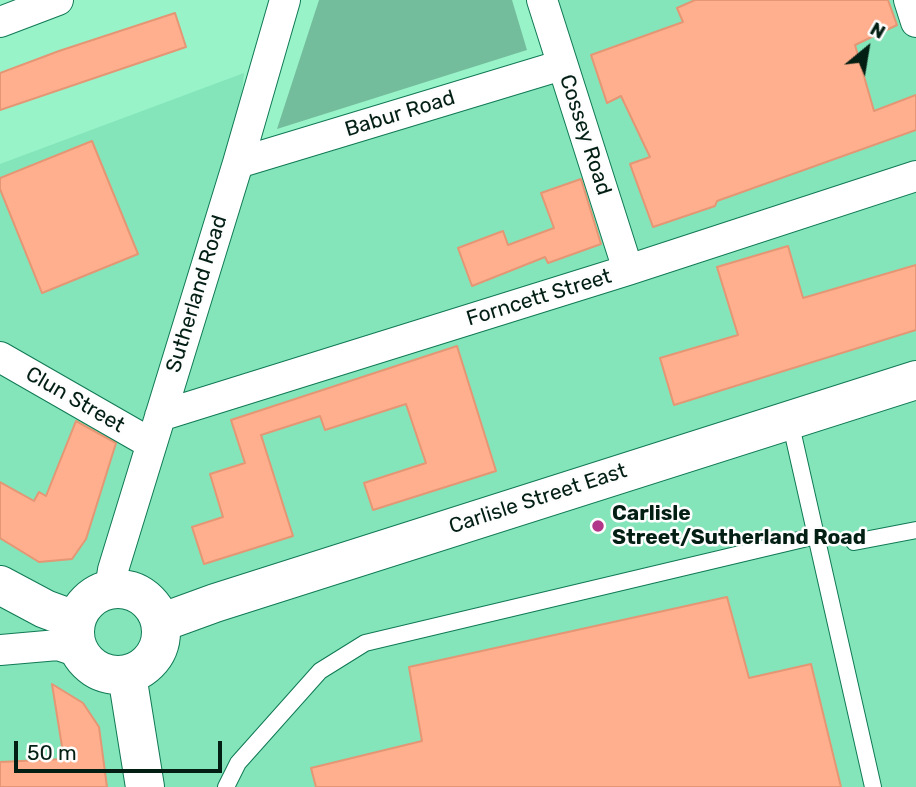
<!DOCTYPE html>
<html>
<head>
<meta charset="utf-8">
<style>
	body { margin:0 }
	#map { position:relative; width:916px; height:787px; overflow:hidden; background:#98f3c9; font-family:Rubik,sans-serif }
	canvas { display:block }
	.north { position:absolute; left:832px; top:14px; width:70px; height:70px; -webkit-text-stroke:5px #fdfdfd; paint-order:stroke; rotate:30deg; font-size:19px; font-weight:700; line-height:28px; text-align:center; color:#031f14 }
	.north::after { content:''; display:block; margin:auto; width:24px; height:32px; background:#031f14; clip-path:polygon(50% 0,100% 100%,50% 72%,0 100%) }
	.scale { position:absolute; left:14px; top:741px; width:208px; height:32px; box-sizing:border-box; border:4px solid #031f14; border-top:0; padding-left:9px; font-size:21px; line-height:24px; white-space:nowrap; color:#031f14; -webkit-text-stroke:5px #fdfdfd; paint-order:stroke }
</style>
</head>
<body>
<div id="map">
<canvas width="916" height="787"></canvas>
<div class="north">N</div>
<div class="scale">50 m</div>
</div>
<script>
const ctx = document.querySelector('canvas').getContext('2d');
ctx.lineJoin = 'round';
function paint(path, color) {
  ctx.fillStyle = color;
  ctx.fill(path, 'evenodd');
}
function trace(path, color, width, dash) {
  ctx.strokeStyle = color;
  ctx.lineWidth = width;
  ctx.lineCap = dash ? 'butt' : 'round';
  ctx.setLineDash(dash || []);
  ctx.stroke(path);
}
function write(font, color, halo, rows, align = 'center') {
  ctx.font = font + ' Rubik,sans-serif';
  ctx.lineWidth = 5;
  ctx.setLineDash([]);
  ctx.textBaseline = 'middle';
  ctx.strokeStyle = halo;
  ctx.fillStyle = color;
  for (const [text, x, y, turn = 0] of rows) {
    ctx.save();
    ctx.translate(x, y);
    ctx.rotate((+turn || 0) * Math.PI / 180);
    ctx.textAlign = isNaN(turn) ? turn : align;
    if (halo) ctx.strokeText(text, 0, 0);
    ctx.fillText(text, 0, 0);
    ctx.restore();
  }
}
paint(new Path2D(`
	M540 0H916V787H0V164L244 73 233 174 561 66Z`), '#83e5b9');
paint(new Path2D(`
	M319 0H512L527 50 277 129Z`), '#74bd9c');
const building = new Path2D(`
	M695 0H888L897 25 855 45 874 111 916 95V130L717 201 715 206 653 227 630 164 650 157 621 96 607 103 591 55 683 22 677 8Z
	M175 13 186 47 0 110V73L59 51Z
	M92 141 138 254 42 293 0 189V178Z
	M581 179 601 244 548 263 545 257 472 286 458 248 503 231 508 245 554 228 541 193Z
	M788 246 803 298 916 265V330L674 405 660 358 738 335 717 267Z
	M457 346 496 471 373 510 364 483 426 463 406 404 325 430 320 416 261 435 293 536 204 564 192 527 223 517 210 474 245 463 231 420Z
	M76 421 116 443 86 539 72 559 39 562 0 538V482L34 501 39 492 46 496Z
	M727 597 749 678 811 664 841 787H316L311 768 422 741 409 667Z
	M52 684 83 703 99 727 107 787H0V762L64 759Z`);
paint(building, '#ffaf8d');
trace(building, '#e49675', 2);
const service = new Path2D(`
	M790 421 873 787
	M854 542 916 530
	M226 787 238 763 320 671 365 643 816 536`);
const minor = new Path2D(`
	M542 0 628 270
	M909 0 916 22
	M0 22 58 0
	M238 163 562 65
	M0 357 150 443
	M160 416 628 270 916 176
	M110 589 113 570 238 163 285 0
	M0 650 58 645 79 652`);
const secondary = new Path2D(`
	M0 585 45 609 75 620
	M75 632a43 43 0 1 1 86 0a43 43 0 1 1-86 0Z
	M160 623 215 603 916 380
	M127 675 145 787`);
trace(service, '#107955', 18);
trace(minor, '#107955', 32);
trace(secondary, '#107955', 40);
trace(service, '#fff', 16);
trace(minor, '#fff', 30);
trace(secondary, '#fff', 38);
for (const [x, y, r, color] of [
	[598,526,7,"#b13689"]
]) {
  const dot = new Path2D();
  dot.arc(x, y, r, 0, 2 * Math.PI);
  ctx.fillStyle = color;
  ctx.fill(dot);
  trace(dot, '#fdfdfd', 2.5);
}
write('21px', '#031f14', '#fdfdfd', [
	["Babur Road",400,114,-17],
	["Cossey Road",585,135,72],
	["Sutherland Road",197,294,-73],
	["Forncett Street",539,298,-17],
	["Clun Street",75,400,30],
	["Carlisle Street East",538,499,-18]
]);
write('bold 21px', '#031f14', '#fdfdfd', [
	["Carlisle",612,514],
	["Street/Sutherland Road",612,538]
], 'left');
</script>
</body>
</html>
